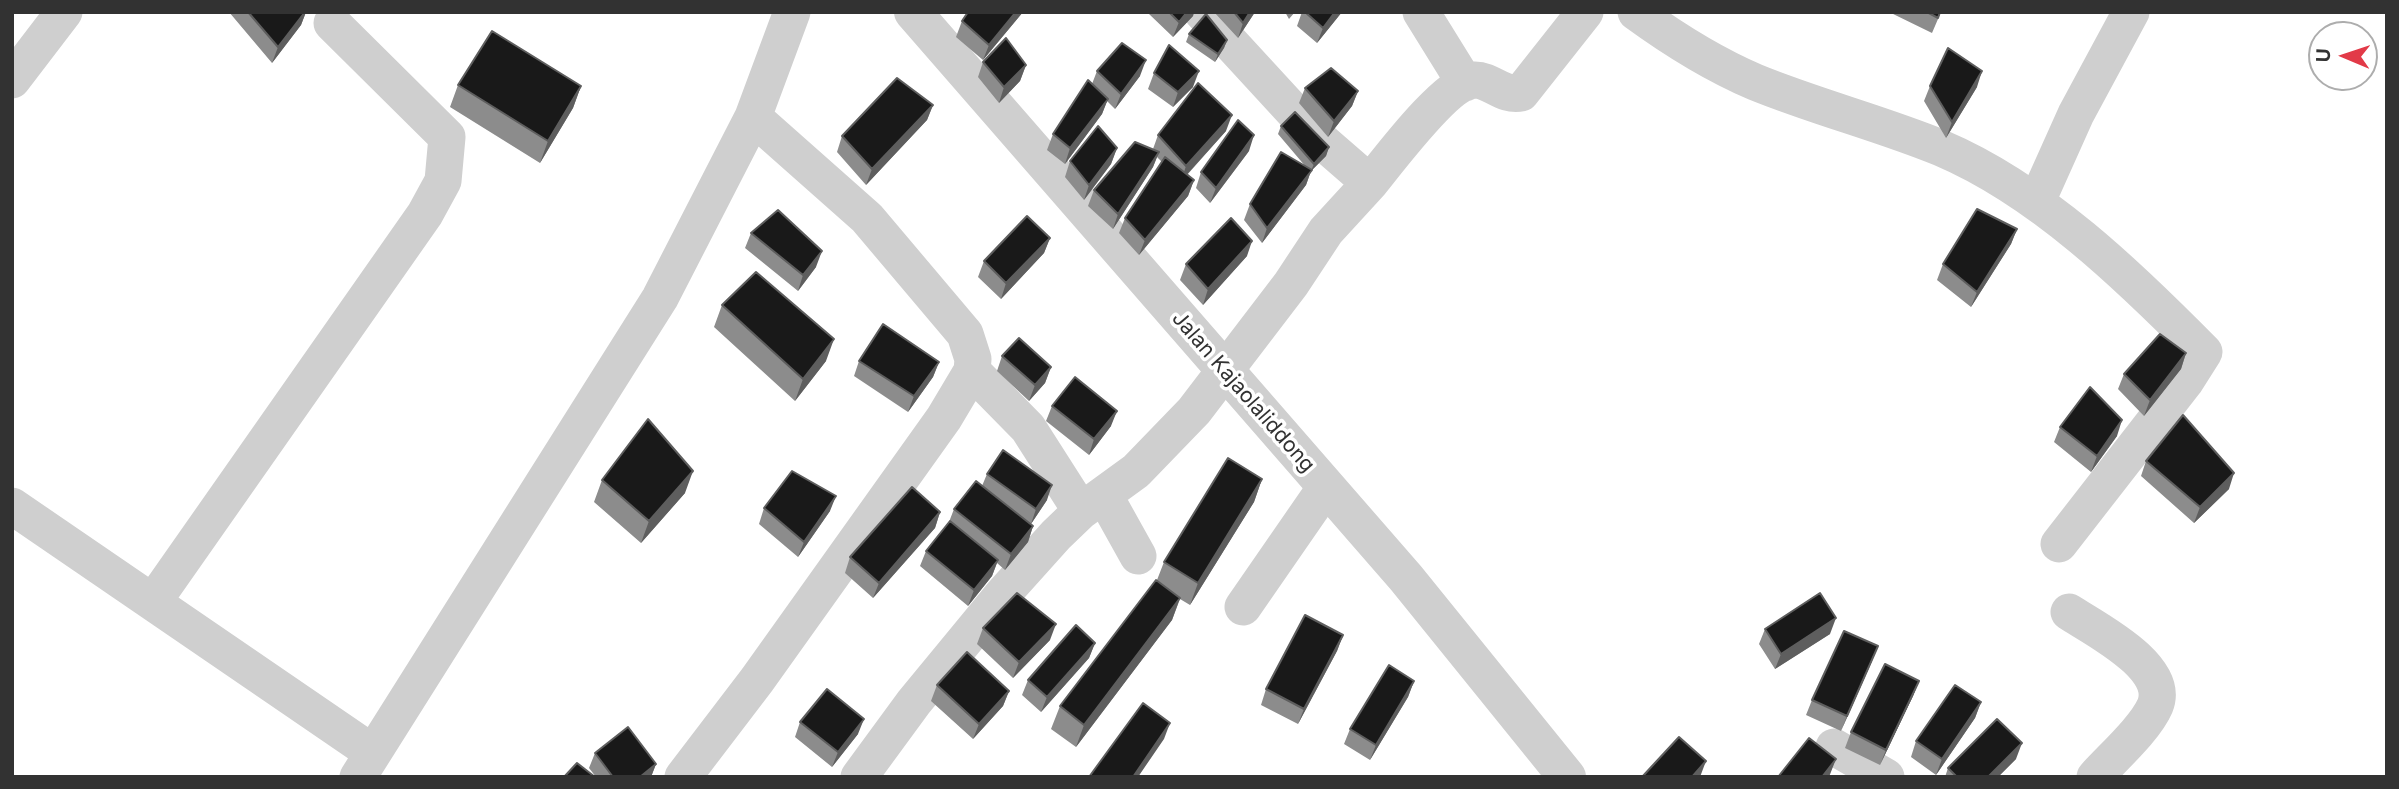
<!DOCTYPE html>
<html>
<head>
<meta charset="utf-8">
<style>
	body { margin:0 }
	#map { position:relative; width:2399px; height:789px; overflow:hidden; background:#fff; font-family:Inter,sans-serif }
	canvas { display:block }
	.frame { position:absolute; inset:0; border:14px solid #323232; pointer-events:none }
	.north { position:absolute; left:2308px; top:21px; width:70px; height:70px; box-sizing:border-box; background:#fff; border:2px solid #adadad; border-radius:50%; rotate:272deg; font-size:19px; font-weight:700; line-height:28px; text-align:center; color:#323232 }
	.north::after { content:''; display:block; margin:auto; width:24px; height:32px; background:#e23a48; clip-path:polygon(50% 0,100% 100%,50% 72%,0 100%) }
</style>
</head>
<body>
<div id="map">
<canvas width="2399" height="789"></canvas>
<div class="frame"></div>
<div class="north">U</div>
</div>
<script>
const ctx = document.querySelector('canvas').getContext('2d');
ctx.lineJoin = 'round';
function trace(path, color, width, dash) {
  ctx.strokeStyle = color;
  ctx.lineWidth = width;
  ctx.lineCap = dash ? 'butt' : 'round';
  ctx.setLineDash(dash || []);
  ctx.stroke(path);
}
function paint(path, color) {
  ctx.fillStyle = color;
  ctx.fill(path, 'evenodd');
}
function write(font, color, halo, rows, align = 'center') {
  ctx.font = font + ' Inter,sans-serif';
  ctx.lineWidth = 7;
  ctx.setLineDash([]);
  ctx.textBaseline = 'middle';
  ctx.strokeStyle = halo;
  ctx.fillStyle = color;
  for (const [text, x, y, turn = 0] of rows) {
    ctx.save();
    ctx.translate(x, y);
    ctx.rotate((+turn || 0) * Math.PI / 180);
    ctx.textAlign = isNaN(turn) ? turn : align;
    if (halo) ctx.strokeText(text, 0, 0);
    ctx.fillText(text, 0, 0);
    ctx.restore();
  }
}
trace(new Path2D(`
	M1421 12 1465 83
	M1636 12C1673 39 1713 64 1755 82 1816 107 1880 123 1941 148 2040 190 2129 276 2204 352L2185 382 2059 544
	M12 80 64 12
	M1370 183C1388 161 1447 81 1475 80 1491 80 1504 97 1521 93L1585 12
	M2037 201 2076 114 2131 12
	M972 371 1028 428 1081 511
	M1104 495 1138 556
	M12 506 373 753
	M153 602 425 214 443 181 447 137 332 23
	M1243 607 1326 487
	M2069 612C2095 629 2171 667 2155 706 2145 729 2112 758 2095 777
	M1834 747 1886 777
	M358 777 660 298 753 117 792 12
	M683 777 757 680 944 418 972 371 973 359 965 334 867 218 753 117
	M859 777 914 702 1003 594 1056 535 1081 511 1136 471 1194 411 1291 284 1326 231 1370 183 1317 137 1202 12`), '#cfcfcf', 37);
trace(new Path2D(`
	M913 12 1406 578 1567 777`), '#cfcfcf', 38);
paint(new Path2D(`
	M229 12H306L301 25 272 63Z
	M968 12H1023L983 60 956 37 962 21Z
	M1150 12H1194L1193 16 1173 37 1149 14Z
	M1214 12H1255L1238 38Z
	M1285 12H1295L1289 19Z
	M1302 12H1342L1317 43 1297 26Z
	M1889 12H1941L1932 33Z
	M1189 34 1227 40 1224 48 1215 62 1186 42Z
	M983 62 1026 65 1020 81 999 103 978 77Z
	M1097 71 1140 76 1115 109 1107 101 1102 114 1065 164 1047 150 1053 134 1092 84Z
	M1154 73 1193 87 1173 107 1148 89Z
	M458 85 581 86 573 108 540 163 450 107Z
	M1930 86 1977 87 1946 138 1924 101Z
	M1305 88 1358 91 1352 106 1328 137 1299 103Z
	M933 105 927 120 866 185 837 152 842 136Z
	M1281 126 1329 147 1326 156 1311 171 1306 185 1262 243 1244 220 1250 204 1306 167 1278 134Z
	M1226 131 1187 175 1194 180 1188 196 1139 255 1119 233 1125 218 1162 162 1157 157 1153 167 1113 229 1088 206 1094 190 1153 149 1158 135Z
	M1117 148 1111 164 1084 200 1065 177 1070 161Z
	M1249 151 1210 203 1196 188 1201 172Z
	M2017 229 2011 244 1971 307 1937 280 1943 264Z
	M751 233 816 267 798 291 745 248Z
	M1050 238 1044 253 1001 299 978 277 984 261Z
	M1247 256 1203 305 1180 280 1186 264Z
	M722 305 826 361 795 401 714 327Z
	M2186 353 2181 369 2144 416 2118 389 2124 374Z
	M1002 356 1051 367 1045 383 1029 401 997 371Z
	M859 361 939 362 933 377 908 412 854 376Z
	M1052 406 1111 426 1089 455 1046 421Z
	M2060 427 2117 436 2091 472 2054 442Z
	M2146 461 2229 489 2194 523 2141 476Z
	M987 474 1047 500 1031 524 1033 526 1028 542 1005 570 997 563 992 576 968 606 920 566 926 551 949 522 954 509 982 486Z
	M1262 479 1254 502 1190 605 1180 599 1172 620 1076 747 1051 729 1060 706 1157 580 1164 562Z
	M602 480 685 493 641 543 594 502Z
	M764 508 830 511 798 557 759 524Z
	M940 512 935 528 873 598 845 573 850 557Z
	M983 628 1050 640 1013 678 977 644Z
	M1765 629 1830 634 1775 669 1759 644Z
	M1343 635 1337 651 1298 724 1261 705 1266 689Z
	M1095 643 1089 658 1041 712 1022 695 1028 680Z
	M1872 661 1841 731 1806 715 1812 700Z
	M1414 681 1408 697 1370 760 1344 744 1350 729Z
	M1919 681 1913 696 1880 765 1845 748 1851 732Z
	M937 685 1009 691 1003 706 973 739 931 701Z
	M1981 702 1975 718 1936 775 1911 757 1916 741Z
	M800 722 858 734 832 767 795 737Z
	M595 753 656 764 651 777H596L589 768Z
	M2016 759 1998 777H1945L1948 768Z`), '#8c8c8c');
paint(new Path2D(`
	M305 12H306L301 25 272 63 278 47Z
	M1016 12H1023L983 60 989 45Z
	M1187 12H1194L1193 16 1173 37 1179 22Z
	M1250 12H1255L1238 38 1243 23Z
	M1335 12H1342L1317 43 1323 28Z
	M1227 40 1224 48 1215 62 1218 54Z
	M1146 60 1140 76 1115 109 1121 94Z
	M1026 65 1020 81 999 103 1004 87Z
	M1199 71 1193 87 1173 107 1178 92Z
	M1982 71 1977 87 1946 138 1952 122Z
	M581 86 573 108 540 163 548 141Z
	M1358 91 1352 106 1328 137 1334 121Z
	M1108 99 1102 114 1065 164 1070 148Z
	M933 105 927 120 866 185 872 169Z
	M1232 115 1226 131 1181 181 1186 166Z
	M1254 135 1249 151 1210 203 1216 188Z
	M1329 147 1326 156 1311 171 1306 185 1262 243 1267 228 1311 171 1314 164Z
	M1117 148 1111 164 1084 200 1089 185Z
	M1159 152 1153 167 1113 229 1118 214Z
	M1194 180 1188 196 1139 255 1145 240Z
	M2017 229 2011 244 1971 307 1977 292Z
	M1050 238 1044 253 1001 299 1006 283Z
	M1252 241 1247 256 1203 305 1208 289Z
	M822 251 816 267 798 291 803 275Z
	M834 339 826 361 795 401 803 379Z
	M2186 353 2181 369 2144 416 2150 400Z
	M939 362 933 377 908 412 914 396Z
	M1051 367 1045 383 1029 401 1035 385Z
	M1117 411 1111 426 1089 455 1094 439Z
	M2122 420 2117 436 2091 472 2097 456Z
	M693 471 685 493 641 543 649 521Z
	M2234 473 2229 489 2194 523 2200 507Z
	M1262 479 1254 502 1190 605 1198 583Z
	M1052 485 1047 500 1031 524 1036 509Z
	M836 496 830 511 798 557 804 542Z
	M940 512 935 528 873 598 879 583Z
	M1033 526 1028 542 1005 570 1011 554Z
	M998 560 992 576 968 606 974 590Z
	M1180 598 1172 620 1076 747 1084 725Z
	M1836 618 1830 634 1775 669 1781 654Z
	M1056 624 1050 640 1013 678 1019 662Z
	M1343 635 1337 651 1298 724 1304 709Z
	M1095 643 1089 658 1041 712 1047 697Z
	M1878 646 1872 661 1841 731 1847 716Z
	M1414 681 1408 697 1370 760 1376 745Z
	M1919 681 1913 696 1880 765 1886 750Z
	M1009 691 1003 706 973 739 979 724Z
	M1981 702 1975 718 1936 775 1942 759Z
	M864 719 858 734 832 767 838 752Z
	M1170 723 1164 739 1138 777H1133Z
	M2022 743 2016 759 1998 777H1988Z
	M1836 759 1829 777H1822Z
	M1706 761 1700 777H1692Z
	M656 764 651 777H640Z`), '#5e5e5e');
const building = new Path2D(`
	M248 12H305L278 47Z
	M968 12H1016L989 45 962 21Z
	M1169 12H1187L1179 22Z
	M1234 12H1250L1243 23Z
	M1305 12H1335L1323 28Z
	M1927 12H1940L1938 18Z
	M1206 14 1227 40 1218 54 1189 34Z
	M492 31 581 86 548 141 458 85Z
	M1006 38 1026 65 1004 87 983 62Z
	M1122 43 1146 60 1121 94 1097 71Z
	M1169 45 1199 71 1178 92 1154 73Z
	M1948 48 1982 71 1952 122 1930 86Z
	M1331 68 1358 91 1334 121 1305 88Z
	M897 78 933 105 872 169 842 136Z
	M1088 80 1108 99 1070 148 1053 134Z
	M1198 83 1232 115 1186 166 1158 135Z
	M1295 112 1329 147 1314 164 1281 126Z
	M1238 120 1254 135 1216 188 1201 172Z
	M1098 126 1117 148 1089 185 1070 161Z
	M1135 142 1159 152 1118 214 1094 190Z
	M1281 152 1312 170 1267 228 1250 204Z
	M1165 157 1194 180 1145 240 1125 218Z
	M1977 209 2017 229 1977 292 1943 264Z
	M778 210 822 251 803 275 751 233Z
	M1027 216 1050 238 1006 283 984 261Z
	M1231 218 1252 241 1208 289 1186 264Z
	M756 272 834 339 803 379 722 305Z
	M883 324 939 362 914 396 859 361Z
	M2160 334 2186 353 2150 400 2124 374Z
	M1019 338 1051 367 1035 385 1002 356Z
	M1075 377 1117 411 1094 439 1052 406Z
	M2090 387 2122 420 2097 456 2060 427Z
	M2183 415 2234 473 2200 507 2146 461Z
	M648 419 693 471 649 521 602 480Z
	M1003 450 1052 485 1036 509 987 474Z
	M1228 458 1262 479 1198 583 1164 562Z
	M792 471 836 496 804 542 764 508Z
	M976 481 1033 526 1011 554 954 509Z
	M912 487 940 512 879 583 850 557Z
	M950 521 998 560 974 590 926 551Z
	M1156 580 1180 598 1084 725 1060 706Z
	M1017 593 1056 624 1019 662 983 628Z
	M1820 593 1836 618 1781 654 1765 629Z
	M1305 615 1343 635 1304 709 1266 689Z
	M1076 625 1095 643 1047 697 1028 680Z
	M1844 631 1878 646 1847 716 1812 700Z
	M967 652 1009 691 979 724 937 685Z
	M1885 664 1919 681 1886 750 1851 732Z
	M1389 665 1414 681 1376 745 1350 729Z
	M1955 685 1981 702 1942 759 1916 741Z
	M827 689 864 719 838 752 800 722Z
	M1143 703 1170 723 1133 777H1089Z
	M1997 719 2022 743 1988 777H1957L1948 768Z
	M628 727 656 764 640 777H613L595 753Z
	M1679 737 1706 761 1692 777H1642Z
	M1809 738 1836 759 1822 777H1778Z
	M577 763 595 777H564Z`);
paint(building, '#191919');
trace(building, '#5e5e5e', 2);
write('21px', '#323232', '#fff', [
	["Jalan Kajaolaliddong",1243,392,49]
]);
</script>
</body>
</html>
